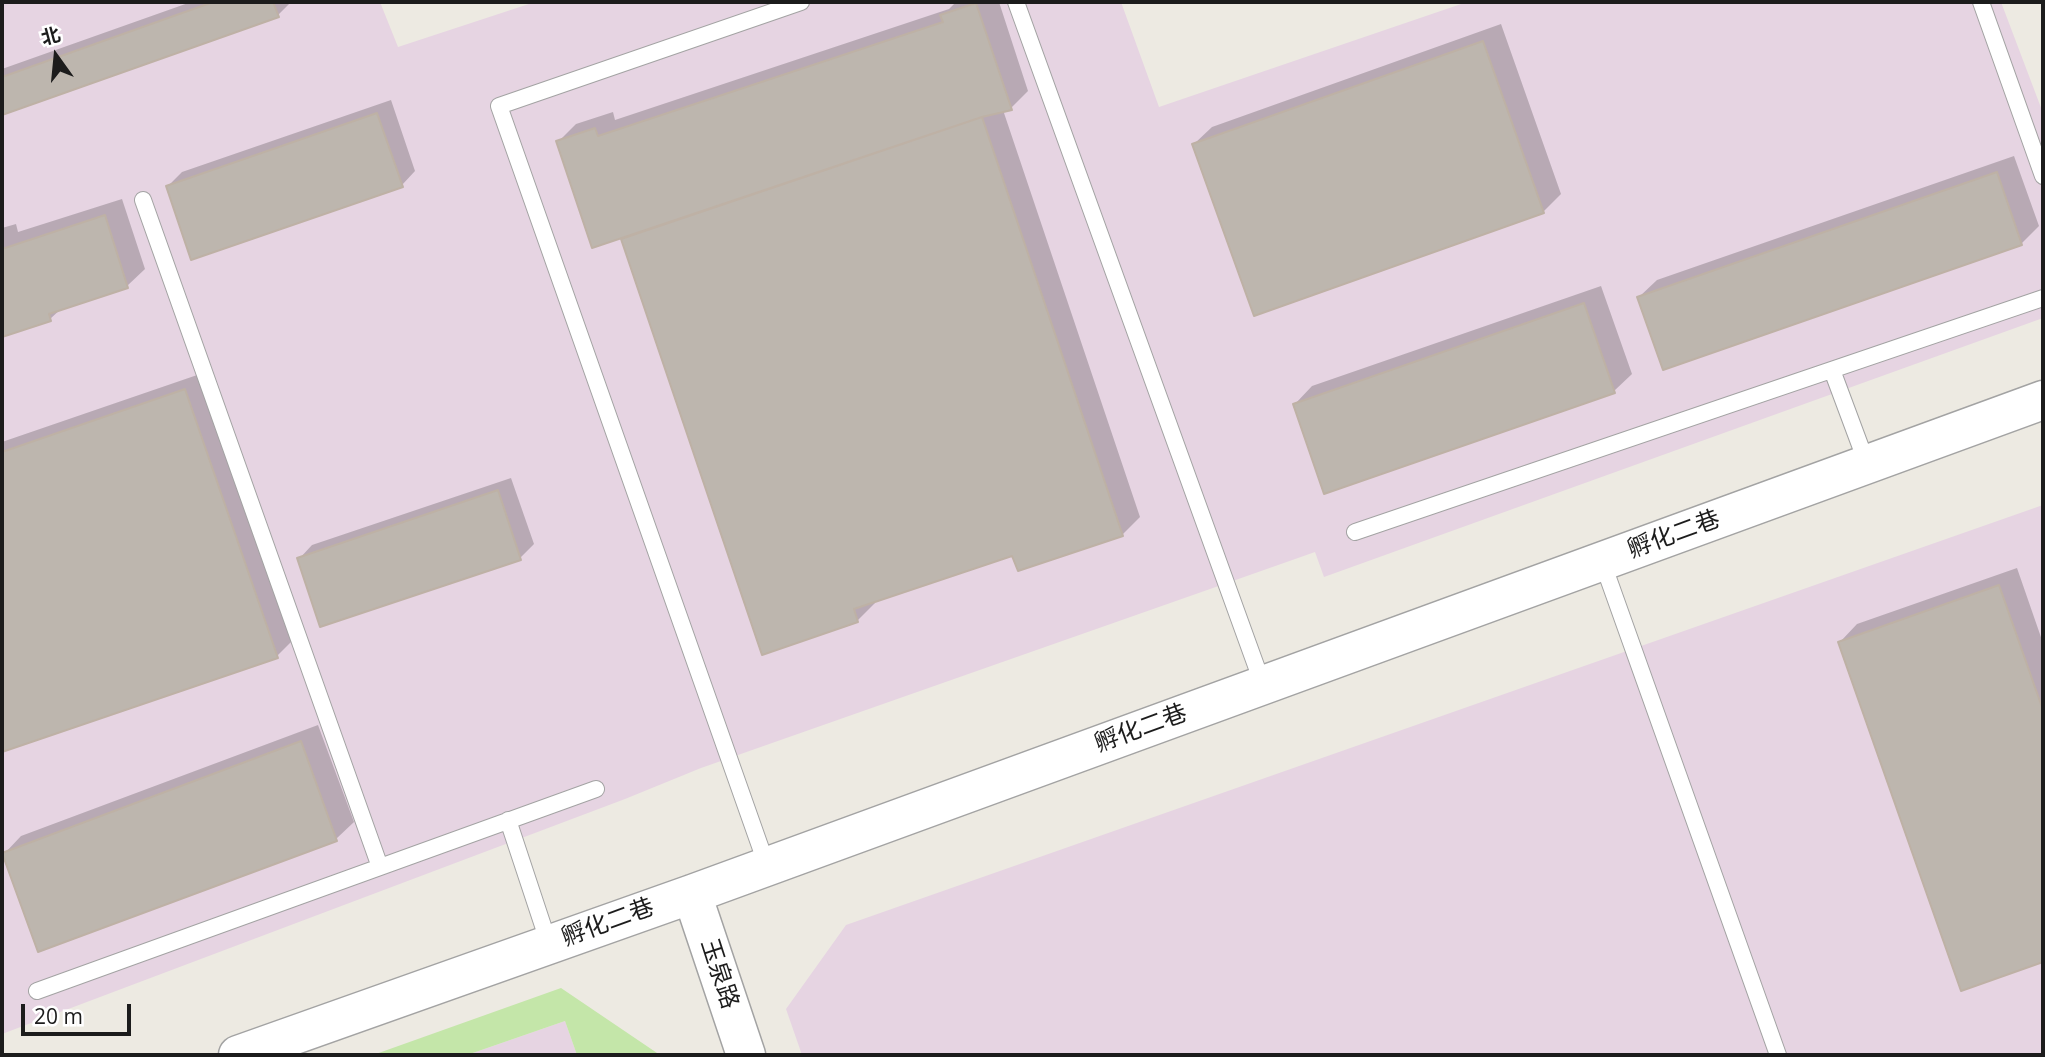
<!DOCTYPE html>
<html>
<head>
<meta charset="utf-8">
<style>
	body { margin:0 }
	#map { position:relative; width:2045px; height:1057px; overflow:hidden; background:#edeae2; font-family:"Open Sans","Noto Sans SC",sans-serif }
	canvas { display:block }
	.frame { position:absolute; inset:0; border:4px solid #1c1c1c; pointer-events:none }
	.north { position:absolute; left:21px; top:21px; width:70px; height:70px; -webkit-text-stroke:5px #fff; paint-order:stroke; rotate:345deg; font-size:19px; font-weight:700; line-height:28px; text-align:center; color:#1c1c1c }
	.north::after { content:''; display:block; margin:auto; width:24px; height:32px; background:#1c1c1c; clip-path:polygon(50% 0,100% 100%,50% 72%,0 100%) }
	.scale { position:absolute; left:21px; top:1004px; width:110px; height:32px; box-sizing:border-box; border:4px solid #1c1c1c; border-top:0; padding-left:9px; font-size:21px; line-height:24px; white-space:nowrap; color:#1c1c1c; -webkit-text-stroke:5px #fff; paint-order:stroke }
</style>
</head>
<body>
<div id="map">
<canvas width="2045" height="1057"></canvas>
<div class="frame"></div>
<div class="north">北</div>
<div class="scale">20 m</div>
</div>
<script>
const ctx = document.querySelector('canvas').getContext('2d');
ctx.lineJoin = 'round';
function paint(path, color) {
  ctx.fillStyle = color;
  ctx.fill(path, 'evenodd');
}
function trace(path, color, width, dash) {
  ctx.strokeStyle = color;
  ctx.lineWidth = width;
  ctx.lineCap = dash ? 'butt' : 'round';
  ctx.setLineDash(dash || []);
  ctx.stroke(path);
}
function write(font, color, halo, rows, align = 'center') {
  ctx.font = font + ' "Open Sans","Noto Sans SC",sans-serif';
  ctx.lineWidth = 7;
  ctx.setLineDash([]);
  ctx.textBaseline = 'middle';
  ctx.strokeStyle = halo;
  ctx.fillStyle = color;
  for (const [text, x, y, turn = 0] of rows) {
    ctx.save();
    ctx.translate(x, y);
    ctx.rotate((+turn || 0) * Math.PI / 180);
    ctx.textAlign = isNaN(turn) ? turn : align;
    if (halo) ctx.strokeText(text, 0, 0);
    ctx.fillText(text, 0, 0);
    ctx.restore();
  }
}
paint(new Path2D(`
	M2 2H380L398 47 535 2H1121L1159 107 1467 2H2001L2043 113V318L1324 577 1315 552 1193 595 701 768 625 799 2 1034Z
	M2043 505V1055H802L786 1009 846 925Z
	M565 1021 577 1055H467Z`), '#e6d4e2');
paint(new Path2D(`
	M561 988 660 1055H577L565 1021 467 1055H373Z`), '#c4e6a9');
paint(new Path2D(`
	M191 2H291L278 15 2 113V69Z
	M956 2H999L1028 91 1011 108 1003 110 1140 517 1122 535 1013 554 874 600 875 603 857 621 763 653 623 237 558 142 576 124 613 112 615 120 949 9Z
	M1501 24 1561 194 1543 212 1194 144 1212 127Z
	M391 100 415 171 402 185 168 186 182 172Z
	M2014 156 2039 226 2021 244 1639 297 1657 280Z
	M122 199 145 269 127 286 62 308 50 319 2 335V228L16 224 18 232Z
	M1601 286 1632 374 1614 391 1295 404 1312 386Z
	M203 373 294 639 277 656 2 750V442Z
	M511 478 534 544 520 558 299 559 312 545Z
	M2017 568 2043 643V961L1962 989 1840 642 1857 624Z
	M318 725 354 822 336 839 39 950 4 854 21 836Z`), '#0003');
const building = new Path2D(`
	M213 2H273L279 17 2 115V77Z
	M976 3 1012 110 982 117 592 248 556 141 595 128 598 136 943 22 940 15Z
	M1483 41 1544 213 1254 316 1192 144Z
	M377 113 403 187 191 260 166 186Z
	M982 117 1123 536 1018 571 1012 556 854 609 858 622 762 655 621 239Z
	M1997 172 2022 245 1663 370 1637 297Z
	M105 215 128 288 49 314 51 321 2 337V249Z
	M1584 303 1615 393 1324 494 1293 404Z
	M185 389 278 658 2 752V452Z
	M498 490 521 560 320 627 297 558Z
	M1999 585 2043 710V962L1961 991 1838 642Z
	M301 741 337 841 38 952 2 853Z`);
paint(building, '#bdb6ae');
trace(building, '#beb1a5', 2);
const service = new Path2D(`
	M1016 2 1263 685
	M1981 2 2043 176
	M143 200 380 867
	M1832 370 1867 464
	M1355 532 2043 298
	M1602 561 1778 1055
	M508 820 549 944
	M767 866 499 106 801 2
	M37 991 596 789`);
const tertiary = new Path2D(`
	M692 894 746 1055
	M238 1055 692 894 2043 400`);
trace(service, '#a3a3a3', 18);
trace(tertiary, '#a3a3a3', 41);
trace(service, '#fff', 16);
trace(tertiary, '#fff', 38);
write('24px', '#1c1c1c', '#fff', [
	["孵化二巷",1674,535,-20],
	["孵化二巷",1141,729,-20],
	["孵化二巷",608,923,-20],
	["玉泉路",719,974,72]
]);
</script>
</body>
</html>
